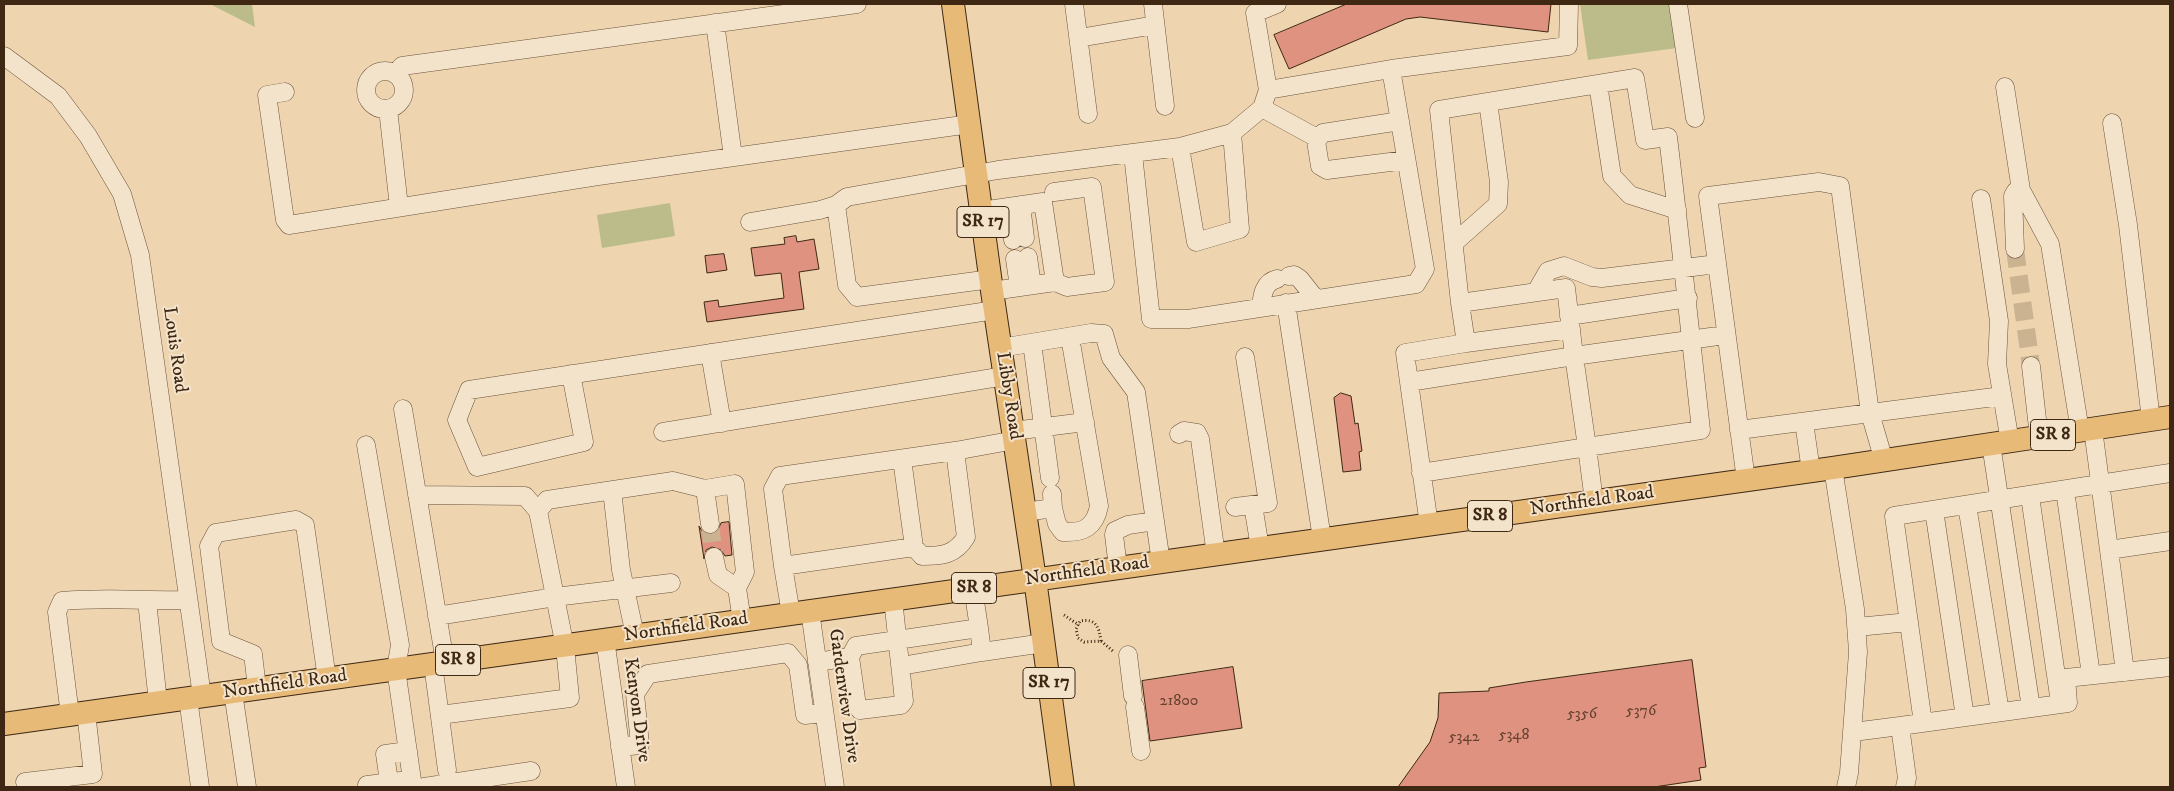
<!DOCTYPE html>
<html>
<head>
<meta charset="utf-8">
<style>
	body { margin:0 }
	#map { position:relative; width:2174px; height:791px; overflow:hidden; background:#eed4af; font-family:"IM FELL DW Pica",serif }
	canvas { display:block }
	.frame { position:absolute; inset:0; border:5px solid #3e2814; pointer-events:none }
</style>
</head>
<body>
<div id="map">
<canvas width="2174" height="791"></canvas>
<div class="frame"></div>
</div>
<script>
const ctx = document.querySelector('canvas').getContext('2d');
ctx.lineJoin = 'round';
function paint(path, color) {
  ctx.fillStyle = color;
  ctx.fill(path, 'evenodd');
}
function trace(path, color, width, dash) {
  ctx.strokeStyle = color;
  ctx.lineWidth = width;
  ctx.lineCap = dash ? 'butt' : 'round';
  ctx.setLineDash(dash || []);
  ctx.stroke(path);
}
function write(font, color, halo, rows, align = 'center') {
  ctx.font = font + ' "IM FELL DW Pica",serif';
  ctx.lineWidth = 4;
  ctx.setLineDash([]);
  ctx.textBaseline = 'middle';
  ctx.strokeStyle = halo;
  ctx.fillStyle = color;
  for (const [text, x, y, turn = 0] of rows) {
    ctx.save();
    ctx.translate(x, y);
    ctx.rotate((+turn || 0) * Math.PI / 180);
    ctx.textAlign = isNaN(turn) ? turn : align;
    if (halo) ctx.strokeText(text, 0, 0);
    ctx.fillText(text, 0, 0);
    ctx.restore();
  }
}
paint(new Path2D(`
	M210 4H252L255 27Z
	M1580 4H1678L1684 47 1588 60Z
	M670 203 675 236 602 248 597 215Z`), '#bbbc89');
const building = new Path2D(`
	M1347 4H1551L1548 32 1420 17 1406 19 1289 69 1274 35Z
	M796 236 797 242 814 239 819 269 799 272 804 309 707 322 704 302 718 300 719 307 784 298 781 273 755 276 751 248 785 244 784 238Z
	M724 254 727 270 707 273 705 256Z
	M1341 393 1351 396 1355 424 1358 423 1362 451 1359 452 1361 470 1343 472 1334 398Z
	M729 522 732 555 725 556 721 550 712 547 706 550 704 559 699 526 702 531 711 535 717 532 721 523Z
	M1692 660 1706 767 1699 768 1701 780 1654 787H1398L1430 742 1438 718 1439 693 1489 691V688L1526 682Z
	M1233 667 1242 728 1150 741 1142 681Z`);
paint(building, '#e09280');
trace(building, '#3e2814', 1);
trace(new Path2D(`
	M2015 249 2031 366
	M710 524 714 557`), '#cbb290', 18, [18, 9]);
const minor = new Path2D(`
	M1074 4 1088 114
	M1153 4 1165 106
	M1277 4 1255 13 1268 90 1391 69 1568 46 1569 4
	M1678 4 1695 118
	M715 23 733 157
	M1079 38 1155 25
	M4 56 58 96 88 136 122 194 140 255 202 696
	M366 90a19 19 0 1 1 38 0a19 19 0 1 1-38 0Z
	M395 74 402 66 857 4
	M1598 84 1612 176 1630 195 1677 210
	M2005 87 2021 190 2050 244 2080 431
	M285 92 267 95 285 220 289 225 598 176 970 124
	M1262 108 1317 138
	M388 109 399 207
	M1400 121 1323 133 1316 141 1320 166 1327 170 1406 160
	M2112 123 2128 225 2151 420
	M1180 147 1196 242 1240 229 1232 133
	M1133 154 1151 319H1188L1416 284 1425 269 1391 69
	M1054 192 1092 187 1105 282 1067 287 1055 282
	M1981 199 1999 321 1997 364 2010 442
	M1021 205 1025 238
	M1008 207 1013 240
	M981 211 1043 202 1055 282 992 291
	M750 222 820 210 836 205
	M1454 243 1498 204 1499 182 1488 102
	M2015 249 2013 196 2016 191 2021 190
	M1028 257 1032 285
	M1015 259 1019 287
	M1289 276 1294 275 1300 279 1315 298
	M991 279 857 297 847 285 836 205 847 197 998 170 1180 147 1232 133 1262 108 1268 90
	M1536 292 1548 271 1564 266 1592 277 1602 278 1717 264
	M1286 303 1322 539
	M1261 307C1262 295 1264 282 1277 279
	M1569 316 1688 298
	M1032 343 1050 478
	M1466 343 1571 329
	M1000 348 1091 333 1104 334 1111 358 1136 392 1161 562
	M710 353 722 423
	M2031 366 2039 437
	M571 374 584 442 477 467 457 420 469 390C644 362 820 338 995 310
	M1409 382 1405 353 1466 343 1460 303
	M403 409 445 662
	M1804 422 1811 471
	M2093 429 2109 550 2170 541
	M1739 430 2002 396
	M1013 431 1085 422
	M663 432 1005 376
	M1179 434 1184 431 1197 433 1200 439 1216 555
	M1991 444 2031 708
	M366 445 400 645 396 669 413 787
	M902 459 914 547 922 556C942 556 955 555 966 537L955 451
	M1833 468 1855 609 1858 652 1849 773 1846 787
	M1421 473 1587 447 1574 356 1409 382 1429 525
	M1746 480 1708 196 1819 182 1840 186 1870 413 1884 461
	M612 490 621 570 635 635
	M2065 490 2091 675
	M417 495 525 496 538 511 565 647 570 698 440 715
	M2030 496 2059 696
	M1594 501 1587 447 1701 430C1690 332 1680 235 1668 137L1645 140 1635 78 1439 110 1460 303 1566 288 1574 356 1725 335
	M1253 505 1260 548
	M1967 505 2000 712
	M1235 507 1268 503 1245 357
	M1053 508 1057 524 1063 532C1084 533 1095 527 1099 506L1070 337
	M1934 510 1965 717
	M538 511 547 500 673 481 705 489
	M1025 512 1053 508 1052 494
	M710 524 705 489 735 484 745 572 737 588 718 575 714 557
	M2109 550 2125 672
	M783 566 773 489 780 476 955 451 1015 440
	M1118 568 1114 535 1115 531 1128 525 1155 521
	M737 588 742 621
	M973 588 979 628
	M147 601 158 702
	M810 611 835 787
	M791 614 783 566 914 547
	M437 616 555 597 671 583
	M1857 627 1909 622
	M605 639 626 787
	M982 652 1044 643
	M1128 655 1133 696
	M850 657 857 706 860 710 901 705 904 701 893 599
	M817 662 850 657 856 646 979 628 982 652 901 666
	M433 664 447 770
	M257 688 253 654 221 641 209 546 216 533 296 520 305 525 327 679
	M233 692 247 787
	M188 698 200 787
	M1135 707 1141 751
	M70 715 57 612 62 601C104 597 146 601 188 600
	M1923 723 1894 516 2170 473
	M1900 726 2068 703 2066 678 2170 667
	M1853 732 1900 726 1907 778 1905 787
	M620 747 640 745 635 694 648 674 788 653 798 665 805 715 824 713
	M25 782 93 774 86 712
	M389 782 385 754 408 751
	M367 785 401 781
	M424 787 531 771`);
const major = new Path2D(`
	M953 4 992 291 1035 579 1063 787
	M4 724 1833 468 2170 417`);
trace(minor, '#6a533b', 19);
trace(major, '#3e2814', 24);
trace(new Path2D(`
	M1064 615 1079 625
	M1101 641C1099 627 1096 618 1080 621L1076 629 1078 638 1084 642 1101 641 1114 652`), '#3e2814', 3, [1, 2.5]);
trace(minor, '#f4e3cb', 18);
trace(major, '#e7ba78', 22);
write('16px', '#66422f', null, [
	["21800",1179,702],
	["5376",1641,712],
	["5356",1582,715],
	["5348",1514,736],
	["5342",1464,738]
]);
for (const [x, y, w] of [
	[983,222,52],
	[2053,435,45],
	[1490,516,45],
	[974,588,45],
	[458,660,45],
	[1049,683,52]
]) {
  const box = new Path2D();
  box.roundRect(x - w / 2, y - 15.5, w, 31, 4);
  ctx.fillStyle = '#f4e3cb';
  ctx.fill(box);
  trace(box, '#3e2814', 1);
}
write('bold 18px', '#3e2814', null, [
	["SR 17",983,222],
	["SR 8",2053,435],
	["SR 8",1490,516],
	["SR 8",974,588],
	["SR 8",458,660],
	["SR 17",1049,683]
]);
write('19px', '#3e2814', '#f4e3cb', [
	["Louis Road",174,350,82],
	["Libby Road",1008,396,81],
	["Northfield Road",1592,502,-8],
	["Northfield Road",1087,572,-8],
	["Northfield Road",686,628,-8],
	["Northfield Road",285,685,-8],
	["Gardenview Drive",843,696,82],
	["Kenyon Drive",636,710,82]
]);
</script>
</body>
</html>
